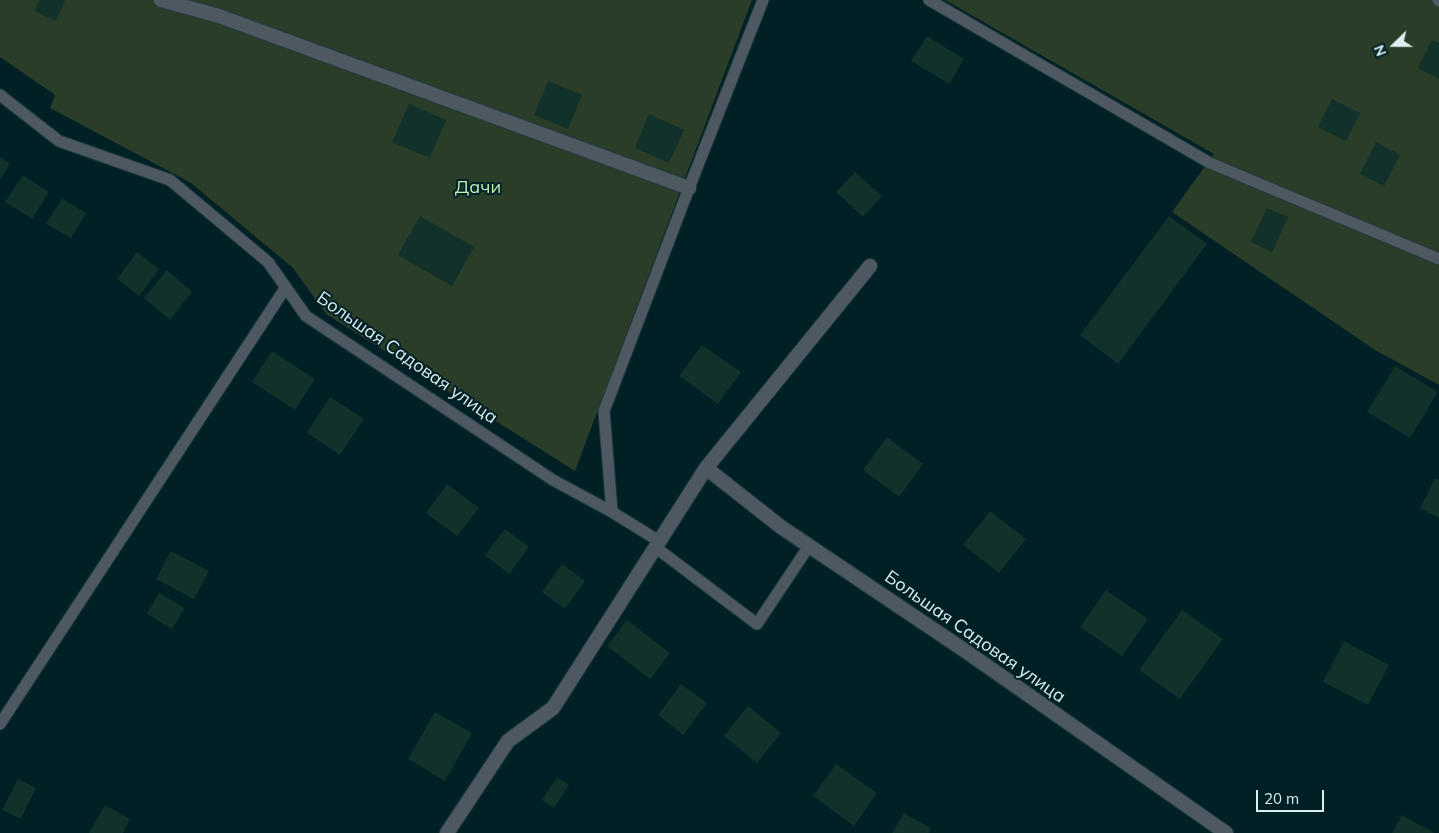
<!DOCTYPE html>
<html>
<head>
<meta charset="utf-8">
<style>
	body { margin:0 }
	#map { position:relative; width:1439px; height:833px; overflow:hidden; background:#002025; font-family:Mulish,sans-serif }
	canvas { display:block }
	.north { position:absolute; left:1369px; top:20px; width:50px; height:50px; -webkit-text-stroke:4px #002025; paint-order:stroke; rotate:248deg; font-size:14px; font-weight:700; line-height:20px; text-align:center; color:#dbeef0 }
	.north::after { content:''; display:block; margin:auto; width:18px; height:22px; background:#dbeef0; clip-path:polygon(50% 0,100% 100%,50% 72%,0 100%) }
	.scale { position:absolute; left:1256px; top:790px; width:68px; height:22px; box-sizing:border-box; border:2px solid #dbeef0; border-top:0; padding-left:6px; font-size:15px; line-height:18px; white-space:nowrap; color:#dbeef0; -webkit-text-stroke:4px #002025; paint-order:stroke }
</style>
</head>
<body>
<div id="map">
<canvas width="1439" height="833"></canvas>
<div class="north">N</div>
<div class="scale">20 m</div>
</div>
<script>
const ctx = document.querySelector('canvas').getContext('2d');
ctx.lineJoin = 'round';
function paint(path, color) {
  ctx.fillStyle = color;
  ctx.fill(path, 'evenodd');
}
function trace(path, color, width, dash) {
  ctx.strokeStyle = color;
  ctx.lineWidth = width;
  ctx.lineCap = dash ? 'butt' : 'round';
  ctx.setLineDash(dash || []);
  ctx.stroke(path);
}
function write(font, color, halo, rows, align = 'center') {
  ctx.font = font + ' Mulish,sans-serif';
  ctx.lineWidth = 4;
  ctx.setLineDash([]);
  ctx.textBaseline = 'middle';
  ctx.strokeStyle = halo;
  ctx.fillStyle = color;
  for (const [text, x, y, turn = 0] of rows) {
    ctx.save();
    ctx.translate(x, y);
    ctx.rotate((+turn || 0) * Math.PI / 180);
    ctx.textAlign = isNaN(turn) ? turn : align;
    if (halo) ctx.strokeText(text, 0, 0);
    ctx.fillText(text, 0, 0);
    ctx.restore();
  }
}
paint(new Path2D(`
	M0 0H752L575 471 326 314 293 268 191 183 50 108 55 95 0 57Z
	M945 0H1439V385L1375 350 1172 212 1214 154Z`), '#293d29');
paint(new Path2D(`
	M40 0H65L56 21 34 11Z
	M927 36 964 59 949 84 911 61Z
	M1432 40 1439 43V79L1418 68Z
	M548 81 582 95 568 129 534 115Z
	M1332 99 1360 113 1346 141 1318 127Z
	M409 104 446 120 430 158 392 142Z
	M649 114 684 130 669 163 635 148Z
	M1376 142 1400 155 1384 186 1360 174Z
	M0 157 10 164 0 179Z
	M855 172 882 196 863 217 836 192Z
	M23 175 49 192 32 219 5 202Z
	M62 198 86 213 71 238 46 224Z
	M1267 208 1288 217 1272 252 1251 242Z
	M420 216 474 247 452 286 398 255Z
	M1169 216 1207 244 1118 364 1080 335Z
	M137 252 159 269 139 296 117 279Z
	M167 270 192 292 170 320 144 298Z
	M702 345 741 372 718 404 679 376Z
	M272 351 315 379 295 410 252 382Z
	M1395 366 1438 392 1410 438 1367 412Z
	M330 397 364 419 340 455 307 433Z
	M887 437 923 464 899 497 863 470Z
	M1435 478 1439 480V518L1420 509Z
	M447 484 479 508 457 536 426 513Z
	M990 511 1026 539 999 573 963 545Z
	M505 529 529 547 509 574 485 555Z
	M171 551 209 571 194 599 156 579Z
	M562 564 585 581 565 609 542 592Z
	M1106 590 1148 619 1122 656 1080 627Z
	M159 593 185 608 172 629 147 614Z
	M1182 610 1223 639 1180 699 1139 670Z
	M627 620 670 653 650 679 607 646Z
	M1344 641 1389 665 1368 705 1323 682Z
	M681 684 707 703 683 735 658 715Z
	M748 706 781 733 757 763 724 736Z
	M435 712 472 733 445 781 408 759Z
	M836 764 877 793 854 826 813 796Z
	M557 777 569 785 554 808 542 800Z
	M18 779 36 788 21 819 2 810Z
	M105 805 130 819 123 833H89Z
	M904 813 931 828 929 833H892Z
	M1402 815 1434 833H1392Z`), '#11312a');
const service = new Path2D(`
	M929 0 1210 163 1439 259
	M1438 0 1439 1
	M0 95 59 141 170 180 268 262 306 316 553 480 612 512 659 541
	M612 512 604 411 689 188 763 0
	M655 547 757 624 809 546
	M0 724 286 287`);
const minor = new Path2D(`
	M161 0 219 16 689 188
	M706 468 781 527 964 650 1226 833
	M447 833 508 741 553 708 706 468 870 266`);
trace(service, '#1f3d41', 13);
trace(minor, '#1f3d41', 16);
trace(service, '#4e5860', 11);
trace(minor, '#4e5860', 14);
write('18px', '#bcefba', '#002025', [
	["Дачи",478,188]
]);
write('18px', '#dbeef0', '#002025', [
	["Большая Садовая улица",407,358,35],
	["Большая Садовая улица",975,637,35]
]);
</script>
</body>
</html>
